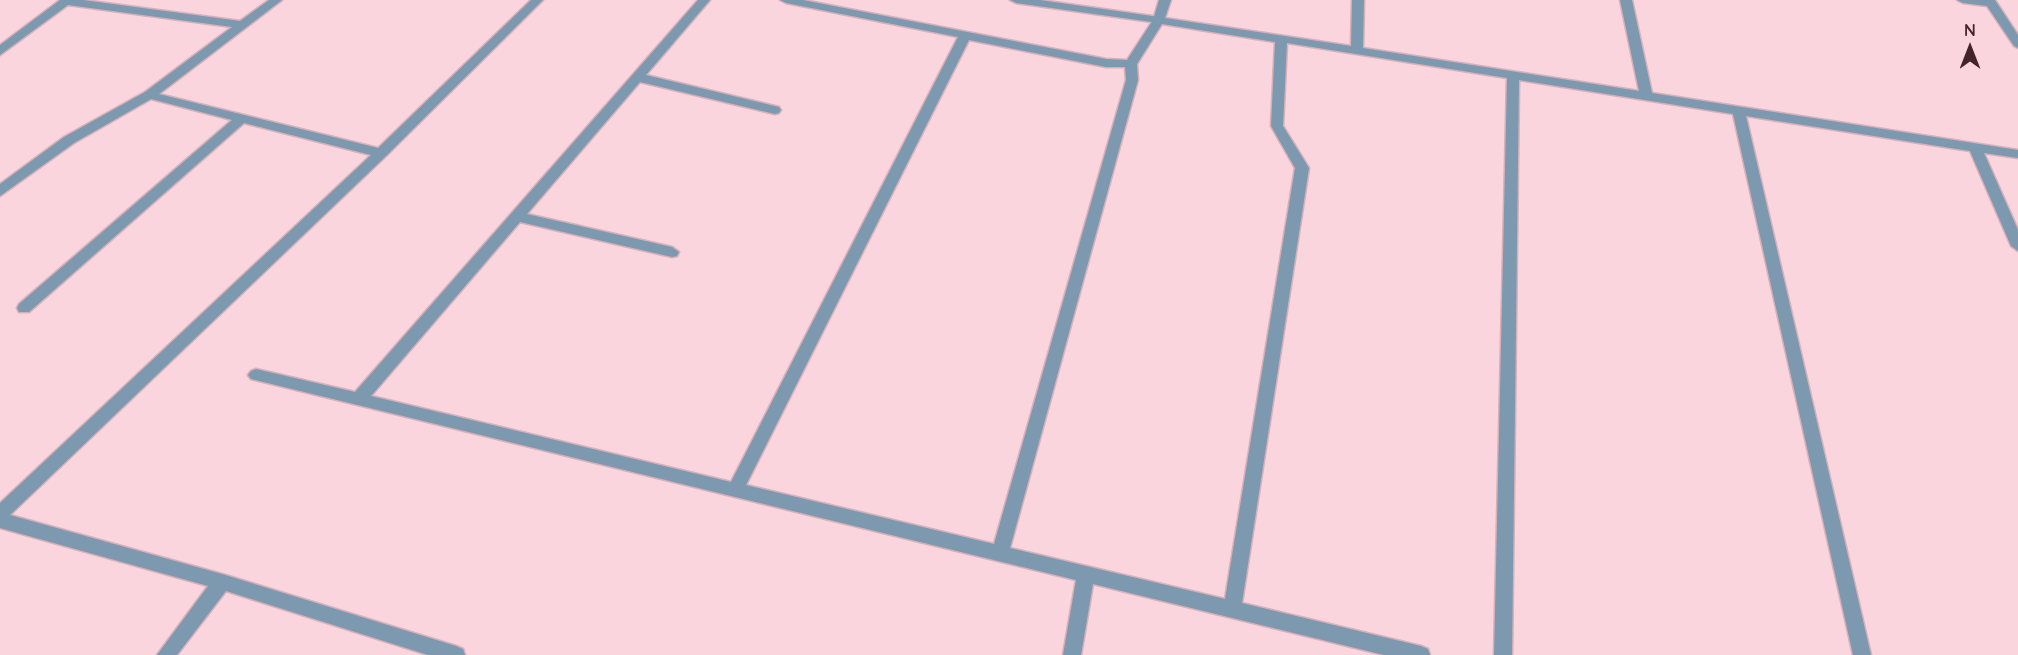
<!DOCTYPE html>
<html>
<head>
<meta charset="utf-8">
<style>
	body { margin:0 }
	#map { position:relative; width:2018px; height:655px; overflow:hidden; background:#fad5de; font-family:Quicksand,sans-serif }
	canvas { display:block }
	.north { position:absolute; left:1940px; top:18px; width:60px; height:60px; -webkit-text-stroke:4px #fad5de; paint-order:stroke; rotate:0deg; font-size:16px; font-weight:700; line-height:24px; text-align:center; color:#45232c }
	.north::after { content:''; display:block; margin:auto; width:21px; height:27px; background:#45232c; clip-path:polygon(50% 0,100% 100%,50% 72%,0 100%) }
</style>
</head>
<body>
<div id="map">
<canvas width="2018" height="655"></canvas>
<div class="north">N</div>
</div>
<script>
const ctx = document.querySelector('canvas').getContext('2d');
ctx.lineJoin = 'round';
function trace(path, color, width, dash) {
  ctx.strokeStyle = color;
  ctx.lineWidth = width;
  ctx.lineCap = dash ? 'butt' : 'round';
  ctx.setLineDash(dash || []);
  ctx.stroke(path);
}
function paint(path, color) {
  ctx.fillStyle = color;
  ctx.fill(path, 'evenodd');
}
const service = new Path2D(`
	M1010 0H1040L1159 17 1165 20 1159 23 1016 3Z`);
const minor = new Path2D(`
	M60 0H83L240 21 269 0H282L159 94 378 148 531 0H543L386 156 10 515 222 574 456 646 463 649 465 655H428L226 591 177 655H157L208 586 0 528V503L371 155 244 123 29 312H19L17 308 19 304 232 120 151 99 74 143 0 196V184L64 137 145 92 232 27 68 5 0 55V45Z
	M698 0H710L646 75 779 107 781 110 779 113 775 114 640 82 527 214 672 247 679 252 677 256 672 257 520 222 371 396 731 482 958 37 786 3 780 0H803L1106 59 1127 60 1153 20 1159 0H1171L1165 18 1351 46 1352 0H1364L1363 48 1639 91 1620 0H1632L1652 93 2018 150V158L1984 153 2018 230V251L2011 246 1970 151 1746 116 1871 655H1853L1733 114 1519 80 1512 655H1494L1507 78 1287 43 1283 126 1309 168 1242 603 1421 646 1428 649 1430 655H1384L1093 584 1081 655H1063L1076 580 251 379 248 375 251 371 256 369 355 392ZM1162 24 1275 42 1271 126 1295 168 1225 599 1010 548 1138 80 1137 64ZM969 40 1106 67H1125L1126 80 994 544 746 485Z
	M1957 0H1995L2018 35V48L2014 46 1987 6 1963 3Z`);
trace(service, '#d6b1ba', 3);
trace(minor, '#d6b1ba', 3);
paint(service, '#7c99b0');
paint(minor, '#7c99b0');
</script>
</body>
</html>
